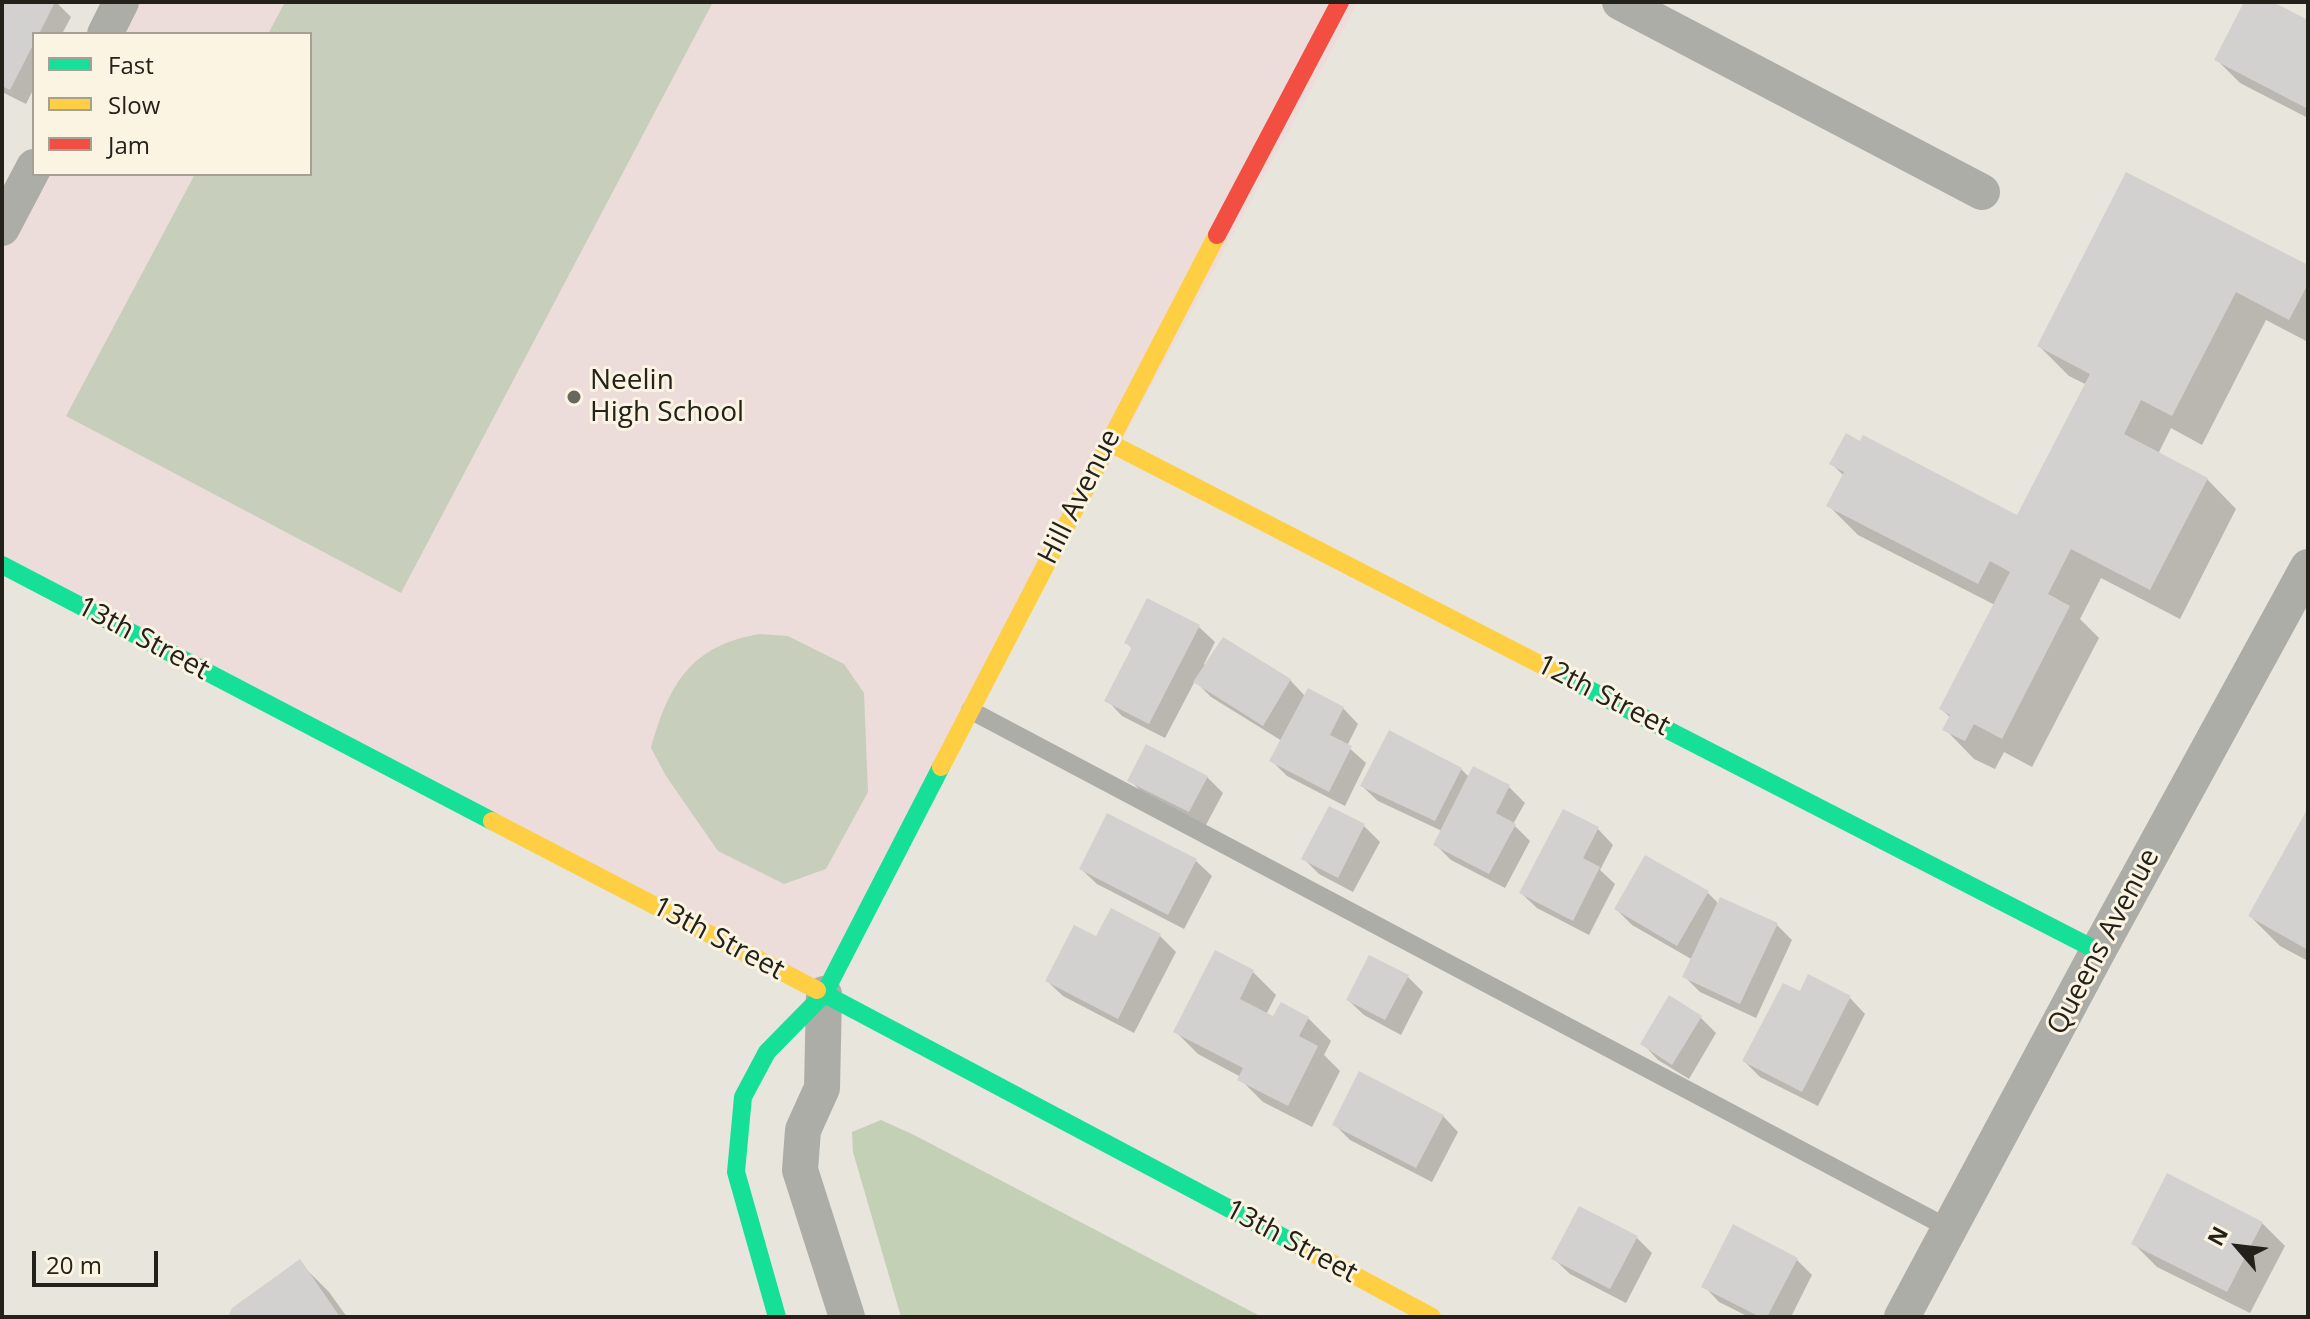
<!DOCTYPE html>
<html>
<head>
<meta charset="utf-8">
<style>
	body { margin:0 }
	#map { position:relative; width:2310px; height:1319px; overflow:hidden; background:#e8e5dc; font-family:"Open Sans",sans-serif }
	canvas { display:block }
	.frame { position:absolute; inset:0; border:4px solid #23211a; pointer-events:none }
	.legend { position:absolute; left:32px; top:32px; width:280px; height:144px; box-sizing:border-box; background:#fbf4e3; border:2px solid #a5a093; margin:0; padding:10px 14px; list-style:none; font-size:24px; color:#23211a }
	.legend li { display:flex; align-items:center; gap:16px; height:40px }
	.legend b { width:40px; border:2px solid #a5a093 }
	.north { position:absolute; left:2198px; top:1207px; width:80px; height:80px; -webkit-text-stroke:6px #fbf4e3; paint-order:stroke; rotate:298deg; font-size:22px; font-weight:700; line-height:32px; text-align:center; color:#23211a }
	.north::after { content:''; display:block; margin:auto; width:28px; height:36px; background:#23211a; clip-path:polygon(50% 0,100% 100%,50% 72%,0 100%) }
	.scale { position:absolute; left:32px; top:1251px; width:126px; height:36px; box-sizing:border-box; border:4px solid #23211a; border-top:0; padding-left:10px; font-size:24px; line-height:28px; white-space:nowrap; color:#23211a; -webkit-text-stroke:6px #fbf4e3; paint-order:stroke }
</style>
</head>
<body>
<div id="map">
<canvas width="2310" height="1319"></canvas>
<div class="frame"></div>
<ul class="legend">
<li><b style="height:10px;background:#16e098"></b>Fast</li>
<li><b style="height:10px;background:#ffcf43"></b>Slow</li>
<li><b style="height:10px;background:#f24e42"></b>Jam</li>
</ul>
<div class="north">N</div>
<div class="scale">20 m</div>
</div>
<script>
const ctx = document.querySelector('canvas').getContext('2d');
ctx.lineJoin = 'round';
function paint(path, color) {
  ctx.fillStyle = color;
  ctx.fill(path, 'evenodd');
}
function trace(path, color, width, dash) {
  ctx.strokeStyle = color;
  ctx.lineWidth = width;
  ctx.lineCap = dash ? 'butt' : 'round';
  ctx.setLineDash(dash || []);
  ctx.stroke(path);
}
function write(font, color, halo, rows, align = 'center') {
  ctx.font = font + ' "Open Sans",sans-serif';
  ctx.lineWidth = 6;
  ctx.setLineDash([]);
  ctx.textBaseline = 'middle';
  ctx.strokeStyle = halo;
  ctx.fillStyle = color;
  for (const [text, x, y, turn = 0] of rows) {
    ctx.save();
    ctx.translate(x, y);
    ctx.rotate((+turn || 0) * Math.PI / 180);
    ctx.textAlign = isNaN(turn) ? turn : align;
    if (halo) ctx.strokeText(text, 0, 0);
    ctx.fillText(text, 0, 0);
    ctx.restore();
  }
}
paint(new Path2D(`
	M122 2H1358L824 994 2 565V229L34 174H310V34H105Z`), '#ecdddb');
paint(new Path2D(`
	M285 2H713L401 593 66 416 195 174H310V34H268Z
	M760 634 788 636 844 664 864 693 868 792 826 869 784 884 718 851 666 776 651 748C669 684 691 645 760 634Z`), '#c7cfbc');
paint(new Path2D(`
	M881 1120 914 1135 1262 1317H901L853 1152 852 1132Z`), '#c4d0b6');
paint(new Path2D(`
	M2 2H56L71 17 62 34H34V88L26 104 2 92Z
	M2246 2H2269L2308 22V118L2240 83 2217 60Z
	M2308 267V342L2266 320 2202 445 2171 428 2158 454 2207 479 2236 509 2180 619 2101 578 2080 619 2099 638 2032 767 2004 752 1995 769 1974 759 1945 729 1951 718 1941 709 1995 605 1858 535 1828 505 1844 476 1832 464 2018 518 2087 385 2069 376 2039 346Z
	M1148 601 1199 627 1215 642 1204 664 1206 666 1290 680 1305 696 1343 708 1358 724 1347 746 1366 763 1345 806 1287 776 1272 761 1282 741 1211 697 1195 681 1165 738 1122 716 1107 700 1133 649 1126 642Z
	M1461 769 1470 778 1474 769 1509 787 1525 803 1513 824 1530 841 1505 888 1451 860 1436 845 1442 831 1378 801 1362 786Z
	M1207 777 1223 793 1205 827 1145 796 1130 780Z
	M2308 812V961L2280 946 2250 916Z
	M1108 815 1196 861 1212 876 1184 929 1097 884 1081 869Z
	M1364 826 1380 842 1353 892 1319 874 1304 859Z
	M1598 829 1613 845 1600 870 1615 884 1589 935 1537 908 1521 893Z
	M1708 893 1719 904 1777 925 1792 940 1756 1018 1700 992 1685 977 1693 960 1632 925 1616 909Z
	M1112 911 1160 936 1176 952 1134 1033 1063 996 1047 981 1097 939Z
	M1253 972 1276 995 1266 1015 1274 1019 1308 1018 1331 1041 1324 1055 1340 1071 1312 1127 1263 1102 1240 1079 1241 1077 1198 1054 1175 1031Z
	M1408 977 1423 992 1401 1035 1364 1015 1348 1000Z
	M1801 994 1850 998 1865 1014 1818 1106 1760 1077 1744 1061Z
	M1700 1017 1716 1033 1689 1079 1658 1060 1643 1044Z
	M1443 1116 1458 1132 1432 1182 1350 1140 1334 1124Z
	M2262 1223 2285 1246 2250 1313 2157 1267 2134 1244Z
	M1637 1238 1652 1253 1626 1303 1570 1274 1554 1259Z
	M1797 1260 1812 1275 1791 1317H1749L1719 1302 1704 1286Z
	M299 1262 329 1292 347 1317H230Z`), '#0003');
paint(new Path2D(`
	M2 2H55L39 34H34V43L10 90 2 86Z
	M2244 2H2273L2308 20V109L2214 60Z
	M2126 172 2308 265V284L2289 320 2236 292 2172 416 2141 400 2124 434 2208 478 2150 590 2071 549 2048 594 2070 606 2002 739 1974 724 1965 741 1942 730 1950 715 1939 709 2010 572 1990 561 1978 584 1826 506 1844 472 1829 464 1846 433 1860 441 1863 435 2017 515 2090 374 2037 346Z
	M1147 598 1200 625 1149 724 1104 701 1132 647 1124 643Z
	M1223 637 1291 679 1263 726 1193 682Z
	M1308 688 1344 707 1330 735 1352 746 1329 792 1269 761Z
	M1389 730 1462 768 1435 821 1360 786Z
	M1146 744 1208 776 1189 812 1127 781Z
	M1473 766 1510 785 1496 813 1516 824 1489 874 1433 845Z
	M1329 806 1365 824 1338 878 1301 859Z
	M2308 808V950L2248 916Z
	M1563 809 1599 827 1583 858 1600 867 1573 921 1519 893Z
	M1107 813 1197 859 1168 915 1079 869Z
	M1645 855 1709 891 1677 946 1614 909Z
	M1720 897 1778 923 1740 1004 1682 977Z
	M1111 908 1161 934 1118 1019 1045 981 1074 925 1096 936Z
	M1215 950 1254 970 1240 999 1273 1016 1281 1002 1309 1017 1299 1036 1318 1046 1288 1106 1237 1080 1243 1068 1173 1032Z
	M1369 955 1409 975 1385 1020 1346 1000Z
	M1808 974 1851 996 1802 1092 1742 1061 1783 983 1800 991Z
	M1669 995 1702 1016 1672 1065 1640 1044Z
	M1359 1071 1444 1115 1416 1168 1332 1125Z
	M2167 1173 2263 1222 2227 1292 2131 1244Z
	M1579 1206 1638 1236 1610 1289 1551 1259Z
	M1733 1224 1798 1258 1767 1317H1760L1701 1287Z
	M300 1259 340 1317H228L232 1308Z`), '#d3d1d0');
trace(new Path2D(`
	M970 710 1950 1229`), '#acada6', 18);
trace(new Path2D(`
	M1620 2 1982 192
	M105 34 121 2
	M2 228 34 167
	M824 994 822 1088 803 1130 800 1170 847 1317
	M1902 1317 2098 951 2308 567`), '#acada6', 36);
trace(new Path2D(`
	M2 565 492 821
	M1553 671 2098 951
	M817 990 1311 1252
	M777 1317 736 1172 743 1097 767 1052 824 994 941 767`), '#16e098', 18);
trace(new Path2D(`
	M1108 442 1553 671
	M941 767 1217 235
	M492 821 817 990
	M1311 1252 1432 1317`), '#ffcf43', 18);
trace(new Path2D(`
	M1217 235 1340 2`), '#f24e42', 18);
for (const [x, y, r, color] of [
	[574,397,8,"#68665e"]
]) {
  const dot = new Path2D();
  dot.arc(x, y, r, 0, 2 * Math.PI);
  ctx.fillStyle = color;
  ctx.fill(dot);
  trace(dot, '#fbf4e3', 3);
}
write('28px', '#23211a', '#fbf4e3', [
	["Neelin",590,381],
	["High School",590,413]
], 'left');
write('28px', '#23211a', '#fbf4e3', [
	["Hill Avenue",1080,497,-63],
	["13th Street",143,639,28],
	["12th Street",1603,696,27],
	["13th Street",718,939,28],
	["Queens Avenue",2104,942,-62],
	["13th Street",1291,1242,28]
]);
</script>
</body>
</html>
